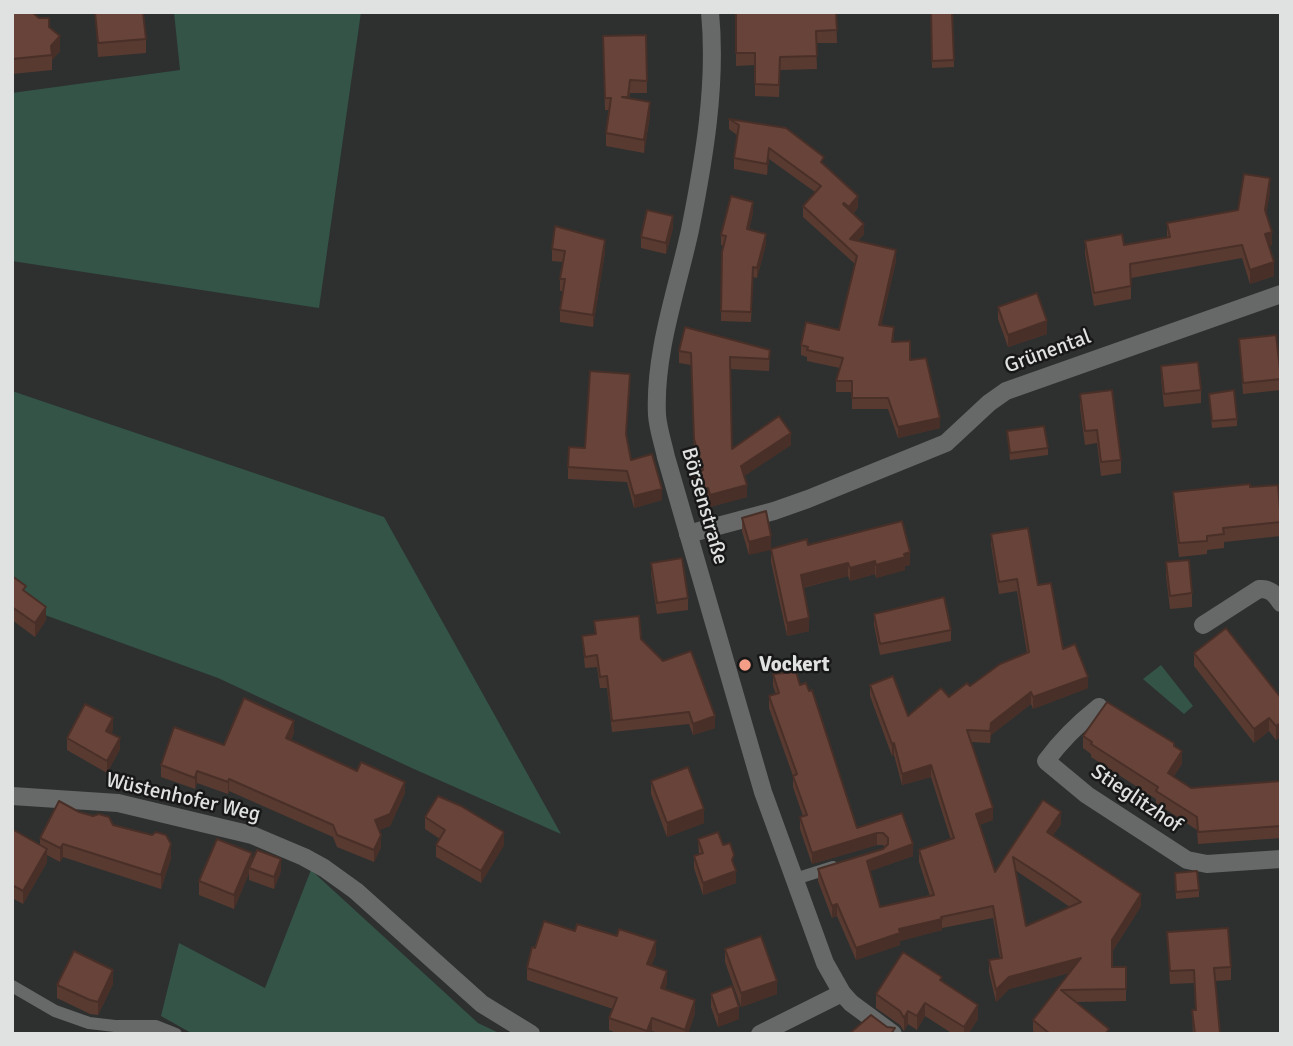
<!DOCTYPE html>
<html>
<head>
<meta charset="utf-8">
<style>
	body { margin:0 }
	#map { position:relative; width:1293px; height:1046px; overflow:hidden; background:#2e302f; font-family:Signika,sans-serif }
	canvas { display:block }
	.frame { position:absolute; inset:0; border:14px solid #e0e1e1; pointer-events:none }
</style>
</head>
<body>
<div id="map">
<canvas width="1293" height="1046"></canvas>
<div class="frame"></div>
</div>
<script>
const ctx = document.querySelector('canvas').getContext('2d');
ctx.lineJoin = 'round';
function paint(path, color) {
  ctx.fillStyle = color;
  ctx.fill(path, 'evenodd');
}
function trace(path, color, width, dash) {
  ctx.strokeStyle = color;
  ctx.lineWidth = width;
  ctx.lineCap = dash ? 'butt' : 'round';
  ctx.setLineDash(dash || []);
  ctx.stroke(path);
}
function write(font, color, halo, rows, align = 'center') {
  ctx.font = font + ' Signika,sans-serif';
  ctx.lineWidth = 5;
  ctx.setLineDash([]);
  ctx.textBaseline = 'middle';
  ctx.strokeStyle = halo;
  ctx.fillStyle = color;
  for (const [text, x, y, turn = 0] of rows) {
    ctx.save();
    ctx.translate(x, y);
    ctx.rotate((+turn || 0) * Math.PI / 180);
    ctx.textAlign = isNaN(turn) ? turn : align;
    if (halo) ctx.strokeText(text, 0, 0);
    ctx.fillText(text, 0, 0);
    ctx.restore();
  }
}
paint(new Path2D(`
	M174 12H361L319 308 12 261V93L180 70Z
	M12 391 384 517 561 834 414 769 218 678 12 603Z
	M1161 665 1193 706 1184 714 1143 679Z
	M311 870 478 1023 501 1034H193L161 1016 179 943 265 988Z`), '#335447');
trace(new Path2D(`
	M795 879 833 867
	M12 986 55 1011 89 1023 115 1026H156L176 1034`), '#676968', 12);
trace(new Path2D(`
	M688 534 774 511 808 499 946 443 989 403 1006 391 1281 294
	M1203 625 1259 589C1270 588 1275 594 1281 603
	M1099 707C1079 723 1062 739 1046 761L1087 795 1187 860 1207 864 1281 859
	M12 796 118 803 252 835 304 857 324 868 356 891 482 1004 531 1034
	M760 1034 842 993`), '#676968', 18);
trace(new Path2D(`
	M710 12C717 84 704 160 690 230 677 290 654 353 657 415 658 429 663 443 666 457L763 792 825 963 842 993 851 1003 893 1034`), '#676968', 18);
paint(new Path2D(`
	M12 12 49 27 60 51 52 60V70L12 74Z
	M95 12 146 39V53L98 57Z
	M736 12H836L837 43H816L817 69 780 70 779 97 755 96V65L736 66Z
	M931 12H952L954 67 932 68Z
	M646 35 647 93H630L629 99 650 115 644 153 606 146V133L609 110H605L603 48Z
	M729 119 824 165 858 207 853 214 864 234 858 241 896 261 881 325 894 337 893 342 910 360 940 428 898 438 888 409H852V392H836V381L840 368 807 361V357L801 355V345L839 330 855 264 803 217V206L815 192 769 159 767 175 734 169V158L737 135 729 129Z
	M1270 192 1266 214 1272 245 1269 246 1274 276 1250 284 1242 258 1131 278V299L1094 306 1085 254V241L1124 245 1167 238V223L1238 210Z
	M753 212 749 230 766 244 757 278 753 277 751 322 721 321 722 252 724 246 721 245V235Z
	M673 228 666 254 641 248V237Z
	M552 249 605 252 593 327 560 322V310L563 291H560V279L563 262 552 261Z
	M998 307 1047 334 1008 347 998 319Z
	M1239 339 1281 379V390L1243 394Z
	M770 350 769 371 730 369 732 449 791 445 744 476 747 497 710 507 708 500 703 504 693 489V477L700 472 694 451 691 365 679 363V351Z
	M1161 366 1201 390V403L1164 407 1161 379Z
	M630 385 626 437 631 460 662 500 634 508 627 482 568 479V467L585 448Z
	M1080 394 1121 460V473L1101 476 1097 443 1085 445 1080 407Z
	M1209 394 1237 419V426L1212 428Z
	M1007 431 1048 448V455L1010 460Z
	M1250 487 1281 522V536L1224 542V548L1207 550V554L1179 557 1173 505V492Z
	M766 511 749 555 742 531V518Z
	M991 534 1038 585 1063 649 1088 688 1033 709 1031 704 991 735 990 743 971 742 993 820 979 825 995 872 1043 800 1061 824 1053 835 1141 906 1112 952V967H1126V1001L1076 1002 1109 1034H1036L1033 1031V1020L1069 973 1009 989 996 1002 989 972V960L1000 958 993 918 942 928V930L900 941V945L856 960 837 916 832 918 818 881V869L883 849 885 847 883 845H877L812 864 800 829V817L803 816 793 787V776L769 708V696L776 694 773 686V674L800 685 857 828 902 813 913 856 870 871 880 907 930 896 919 862V850L951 840 931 777 902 785 894 755 892 756 870 696V685L908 716 970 686 1027 653 1017 591 999 594 991 545ZM1015 870 1070 907 1026 926Z
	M808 545 910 565 905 566V570L876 578 875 574 850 581 848 576 803 588 809 631 787 636 771 562V549Z
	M1166 562 1192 593V607L1170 609 1166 576Z
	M651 563 688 598V610L657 614 651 574Z
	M12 576 26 592 46 620 35 637 12 620Z
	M874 614 951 630V641L880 655 874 625Z
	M594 621 641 639 715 728 693 735 689 724 612 732 607 688H600L597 667 585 668 582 636 595 634Z
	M1194 653 1281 698V736L1276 740 1269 731 1254 743 1194 666Z
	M113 730 111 733 120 749 107 773 67 750V738Z
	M294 733 291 740 405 793 390 826 379 830 381 847 374 862 337 847 333 837 229 791 228 794 197 783 195 789 161 777V765L224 745Z
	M1083 736 1174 746 1182 764 1173 777 1191 788 1281 781V838L1198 844 1197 830 1156 803V799L1091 757V754L1083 748Z
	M651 781 704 823 667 837 651 794Z
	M79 812 113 825 171 858 161 889 63 857 60 862 47 855V862L23 904 12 898V829L40 845V838Z
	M425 817 504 845 481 883 436 857V845L440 839 425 829Z
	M698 839 723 845 734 867 736 883 703 895 694 868V856L699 854Z
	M252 861 281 871 274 889 249 880V873L234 909 199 895V881Z
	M1175 873 1199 890V897L1176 899Z
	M575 931 617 936 656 954 651 966 667 983 665 989 695 1013 688 1034H661L652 1031 651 1034H619L609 1030V1018L613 1009 527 980V968L535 948Z
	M1167 932 1231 967V980L1215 981 1220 1034H1193L1192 1010H1196L1194 983 1170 984Z
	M725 949 777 994 741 1007 725 962Z
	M942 981 978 1019 968 1034H953L925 1016 917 1030 908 1024 904 1031 900 1025 876 1008V994Z
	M113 984 98 1015 90 1014 57 998V985Z
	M711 994 739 1019 718 1027 711 1007Z`), '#593a31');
paint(new Path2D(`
	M60 36V51L52 60 51 46Z
	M650 102V115L644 153V140Z
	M769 148V159L767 175V164Z
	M1270 178V192L1265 223V210Z
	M858 196V207L849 218V207Z
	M753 202V212L747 239V229Z
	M673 216V228L666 254V243Z
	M864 224V234L850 249V239Z
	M1272 232V245L1265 248V234Z
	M766 234V244L757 278V268Z
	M605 240V252L593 327V315Z
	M896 250V261L879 335V325Z
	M1274 262V276L1250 284V270Z
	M1047 321V334L1008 347V335Z
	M940 418V428L898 438V427Z
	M791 433V445L741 478V466Z
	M747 485V497L710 507V495Z
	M708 488V500L703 504V492Z
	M662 489V500L634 508V496Z
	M771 536V550L749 555V542Z
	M910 552V565L905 566V570L876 578V565Z
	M875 561V574L850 581V568Z
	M848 563V576L801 588V575Z
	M46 607V620L35 637V623Z
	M809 618V631L787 636V623Z
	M1088 677V688L1033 709V697Z
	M1031 692V704L991 735 990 743 991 723Z
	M715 716V728L693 735V724Z
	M113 718V730L106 743V731Z
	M1269 718V731L1254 743V729Z
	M294 721V733L286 750V738Z
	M1281 723V736L1276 740V726Z
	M120 738V749L107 773V761Z
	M894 743V755L892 756V744Z
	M1182 751V764L1168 786V773Z
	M931 765V777L902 785V774Z
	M197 771V783L195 789V778Z
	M229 779V791L228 794V782Z
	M405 782V793L390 826 375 832V820Z
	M993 808V820L976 826V814Z
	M704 809V823L667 837V823Z
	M1061 812V824L1047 844V832Z
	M504 832V845L481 883V871Z
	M877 833V845L812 864V853Z
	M381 835V847L374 862V850Z
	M63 844V857L60 862V848Z
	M171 844V858L161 889V875Z
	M913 844V856L867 872V861Z
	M47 849V862L23 904V891Z
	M252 853V866L249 868V873L234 909V895Z
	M281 859V871L274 889V877Z
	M736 871V883L703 895V883Z
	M1141 894V906L1112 952V940Z
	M837 904V916L832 918V906Z
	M942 919V930L900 941V945L856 960V948L899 929Z
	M656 941V954L647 977V964Z
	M1081 958V970L1009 989 996 1002V990L1009 977Z
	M113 970V984L98 1015V1002Z
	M667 971V983L661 1000V988Z
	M777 981V994L741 1007V993Z
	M695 1000V1013L688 1034H685V1030Z
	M925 1003V1016L917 1030V1016Z
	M978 1005V1019L968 1034H964V1027Z
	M739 1007V1019L718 1027V1015Z
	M908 1011V1024L904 1031V1018Z
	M652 1018V1031L651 1034H647Z`), '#482f28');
const building = new Path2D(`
	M12 12H32L39 18H49V27L60 36 51 46 52 55 12 59Z
	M95 12H143L146 39 98 43Z
	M736 12H836L837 30 816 31 817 56 780 57 779 85 755 84V53H736Z
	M931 12H952L954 60 932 61Z
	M646 35 647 81 630 80 628 97H622L650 102 644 140 606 133 611 98H605L603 36Z
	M729 119 786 128 824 157 821 162 858 196 849 207 844 203 843 204 864 224 850 239 896 250 879 325 894 327 892 342 910 341V360L926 358 940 418 898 427 888 398H852V381H836L843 358 807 350 808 347 801 345 806 322 839 330 857 256 803 206 821 186 769 148 767 164 734 158 739 125Z
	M1244 174 1270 178 1265 210 1272 232 1265 234 1274 262 1250 270 1242 245 1130 264 1131 286 1094 293 1085 241 1122 234 1124 245 1170 237 1167 223 1238 210Z
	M731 196 753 202 747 229 766 234 757 268 753 267 751 312 721 311 722 252 726 236 721 235Z
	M647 210 673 216 666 243 641 237Z
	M555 226 605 240 593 315 560 310 565 279H560L565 251 552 249Z
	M1037 293 1047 321 1008 335 998 307Z
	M685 327 770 350 769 359 730 357 732 449 779 416 791 433 741 466 747 485 710 495 708 488 703 492 693 477 703 470 694 439 691 353 679 351Z
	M1276 335 1281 379 1243 383 1239 339Z
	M1198 362 1201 390 1164 394 1161 366Z
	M590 371 630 374 626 434 631 460 652 454 662 489 634 496 627 471 568 467 569 447 585 448Z
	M1112 390 1121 460 1101 462 1097 430 1085 431 1080 394Z
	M1234 390 1237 419 1212 421 1209 394Z
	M1044 426 1048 448 1010 453 1007 431Z
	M1250 484V487L1278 485 1281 522 1223 528 1224 534 1207 536V541L1179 543 1173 492Z
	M766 511 771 536 749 542 742 518Z
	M902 521 910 552 904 554 905 557 876 565 875 561 850 568 848 563 801 575 809 618 787 623 771 549 807 539 808 545Z
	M1028 528 1038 585 1051 583 1063 649 1075 644 1088 677 1033 697 1031 692 991 723 990 731 967 730 993 808 976 814 995 872 1043 800 1061 812 1047 832 1141 894 1112 940V967H1126V989L1061 990 1109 1029 1105 1034H1050L1033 1020 1081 958 1009 977 996 990 989 960 1002 958 993 906 941 917 942 919 899 929 900 933 856 948 837 904 832 906 818 869 883 849 888 844V838L883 833H877L812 853 800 817 807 815 793 776 797 774 769 696 779 693 773 674 796 672 800 685 806 683 809 691 812 690 857 828 902 813 913 844 867 861 880 907 934 895 919 850 954 838 931 765 902 774 894 743 892 744 870 685 893 676 908 716 941 688 949 697 967 683 970 686 1000 664 1029 652 1017 579 999 582 991 534ZM1013 857 1052 882 1081 902 1026 926Z
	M682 558 688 598 657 603 651 563Z
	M1189 560 1192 593 1170 596 1166 562Z
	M12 576 26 586 23 590 46 607 35 623 12 607Z
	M944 597 951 630 880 644 874 614Z
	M639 616 641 639 663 661 691 651 715 716 693 724 689 712 612 721 607 676 600 677 597 655 585 657 582 636 596 634 594 621Z
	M1226 628 1281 698V723L1276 726 1269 718 1254 729 1194 653Z
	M244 698 294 721 286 738 357 771 361 762 405 782 390 814 375 820 381 835 374 850 337 835 333 825 229 779 228 782 197 771 195 778 161 765 174 727 224 745Z
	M1107 702 1174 743V746L1182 751 1168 773 1191 788 1281 781V826L1198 832 1197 817 1156 791 1158 787 1091 744 1092 742 1083 736Z
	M85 704 113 718 106 731 120 738 107 761 67 738Z
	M688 767 704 809 667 823 651 781Z
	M438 796 461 806 504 832 481 871 436 845 445 830 425 817Z
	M59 801 79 812 93 816 99 814 109 817 113 825 152 835 156 832 166 835 171 844 161 875 63 844 60 848 40 838Z
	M12 829 47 849 23 891 12 885Z
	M718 832 723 845 730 843 734 855 732 860 736 871 703 883 694 856 703 853 698 839Z
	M217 839 252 853 234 895 199 881Z
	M257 850 281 859 274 877 249 868Z
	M1197 871 1199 890 1176 892 1175 873Z
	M544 921 575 931 577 924 617 936 619 929 656 941 647 964 667 971 661 988 695 1000 685 1030 652 1018 647 1031 609 1018 617 998 527 968 532 947 535 948Z
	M1228 928 1231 967 1214 968 1220 1034H1195L1192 1010H1196L1194 970 1170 971 1167 932Z
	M761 936 777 981 741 993 725 949Z
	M74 951 113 970 98 1002 90 1000 57 985Z
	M903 952 942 977 940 980 978 1005 964 1027 925 1003 917 1016 908 1011 904 1018 900 1011 876 994Z
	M732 986 739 1007 718 1015 711 994Z
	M871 1015 887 1027 895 1028 891 1034H849Z`);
paint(building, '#674339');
trace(building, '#482f28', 2);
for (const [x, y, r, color] of [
	[745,665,7,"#f49e87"]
]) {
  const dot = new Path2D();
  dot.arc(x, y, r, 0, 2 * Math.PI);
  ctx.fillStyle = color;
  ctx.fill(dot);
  trace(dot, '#171817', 2.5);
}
write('21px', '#e0e1e1', '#171817', [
	["Grünental",1048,352,-20],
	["Börsenstraße",704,506,74],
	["Wüstenhofer Weg",183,798,13],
	["Stieglitzhof",1136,799,34]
]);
write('bold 21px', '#e0e1e1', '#171817', [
	["Vockert",759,665]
], 'left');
</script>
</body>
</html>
